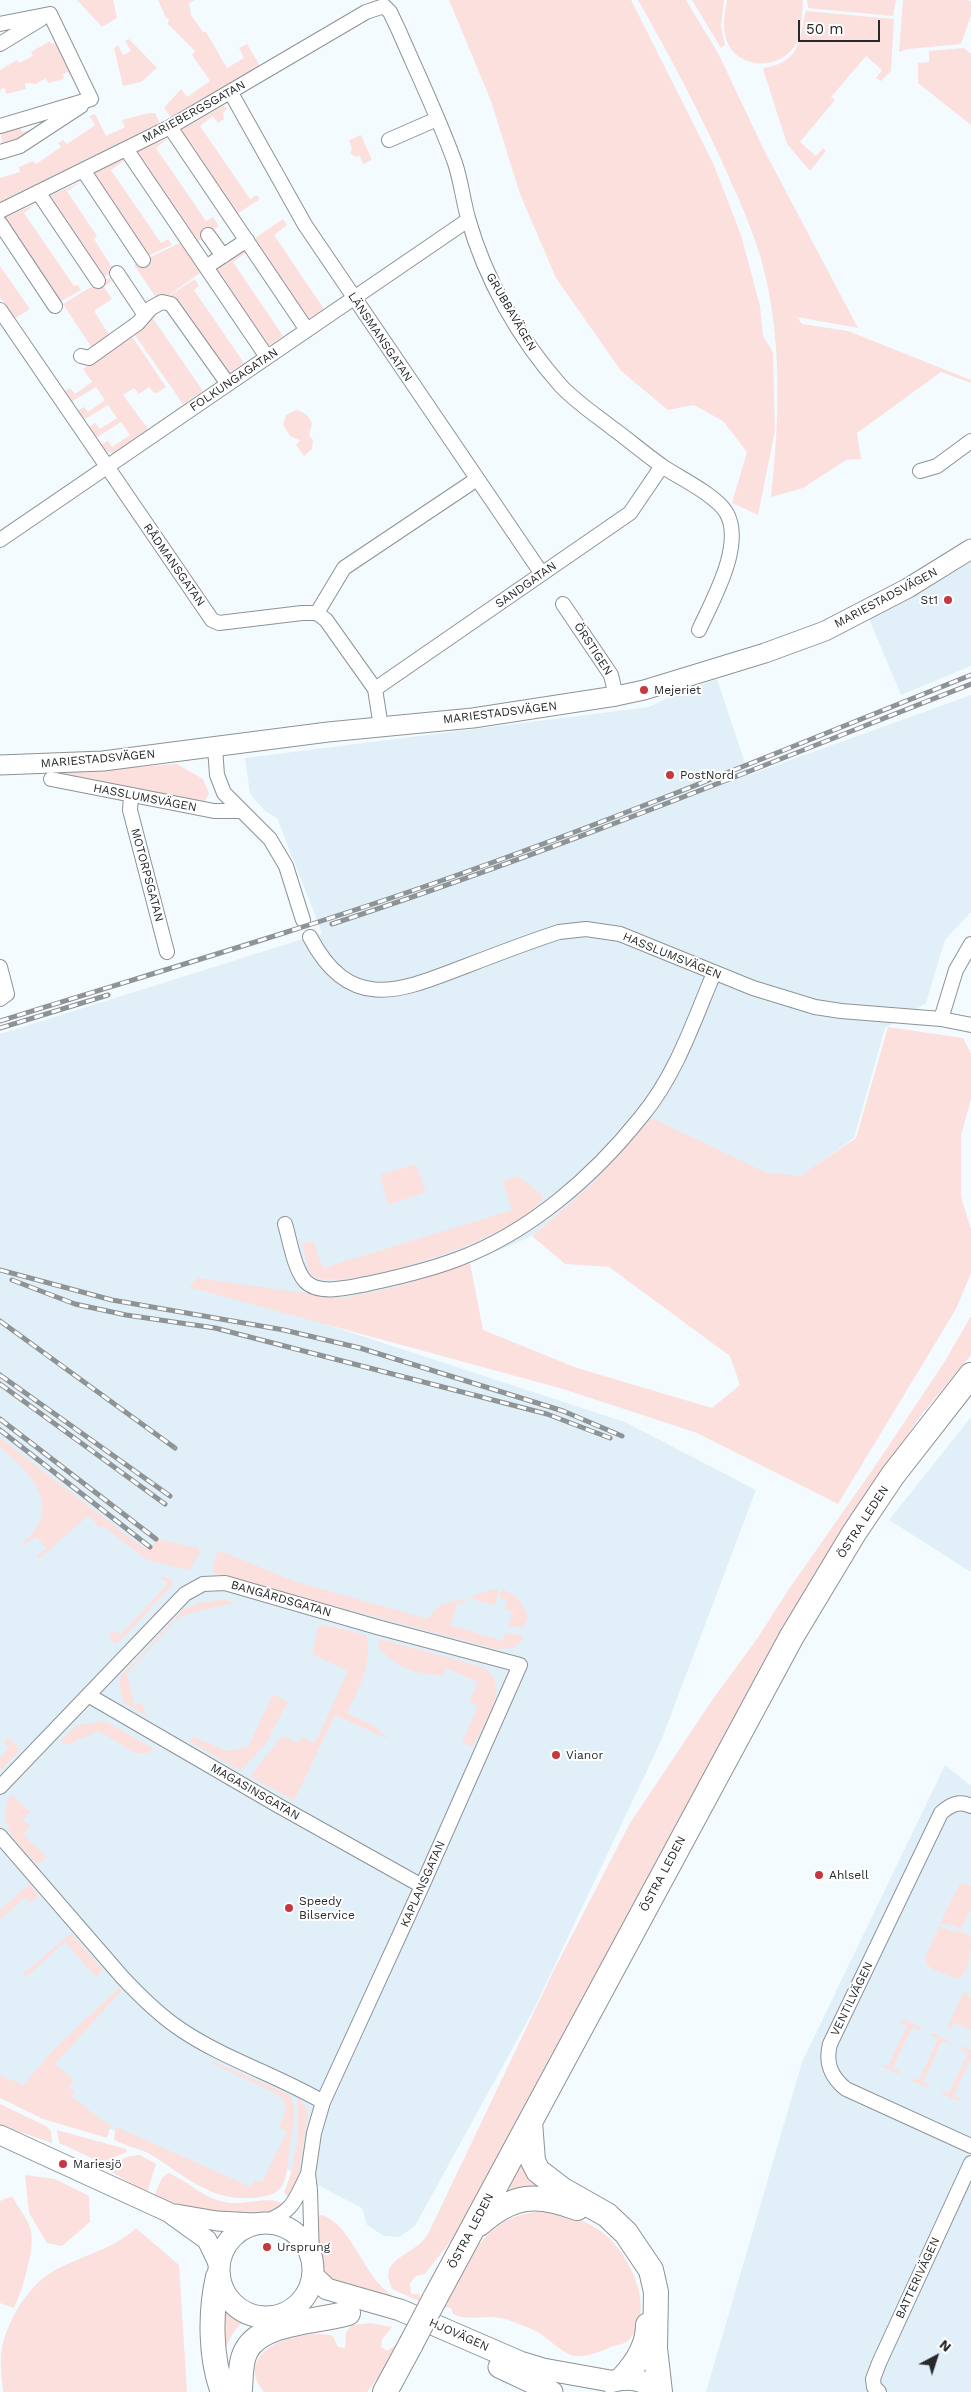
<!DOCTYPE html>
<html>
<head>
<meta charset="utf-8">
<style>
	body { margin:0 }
	#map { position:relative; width:971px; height:2392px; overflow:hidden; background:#f4fbff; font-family:"Work Sans",sans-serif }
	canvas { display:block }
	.north { position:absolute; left:911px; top:2332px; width:50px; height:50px; -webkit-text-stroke:4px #fff; paint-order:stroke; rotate:40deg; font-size:14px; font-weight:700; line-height:20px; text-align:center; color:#27292b }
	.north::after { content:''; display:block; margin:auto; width:18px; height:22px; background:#27292b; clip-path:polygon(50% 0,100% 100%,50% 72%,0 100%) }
	.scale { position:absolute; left:798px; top:20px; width:82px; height:22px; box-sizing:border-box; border:2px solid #27292b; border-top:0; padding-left:6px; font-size:15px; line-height:18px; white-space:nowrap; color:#27292b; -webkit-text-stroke:4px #fff; paint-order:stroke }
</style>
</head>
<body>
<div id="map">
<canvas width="971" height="2392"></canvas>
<div class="north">N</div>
<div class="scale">50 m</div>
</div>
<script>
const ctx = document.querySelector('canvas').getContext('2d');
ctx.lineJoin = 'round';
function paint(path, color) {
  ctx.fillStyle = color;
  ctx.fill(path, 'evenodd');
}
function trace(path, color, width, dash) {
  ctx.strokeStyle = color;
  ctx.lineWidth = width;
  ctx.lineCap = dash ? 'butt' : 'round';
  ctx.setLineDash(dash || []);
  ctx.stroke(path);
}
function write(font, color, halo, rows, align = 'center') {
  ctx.font = font + ' "Work Sans",sans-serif';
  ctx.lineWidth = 4;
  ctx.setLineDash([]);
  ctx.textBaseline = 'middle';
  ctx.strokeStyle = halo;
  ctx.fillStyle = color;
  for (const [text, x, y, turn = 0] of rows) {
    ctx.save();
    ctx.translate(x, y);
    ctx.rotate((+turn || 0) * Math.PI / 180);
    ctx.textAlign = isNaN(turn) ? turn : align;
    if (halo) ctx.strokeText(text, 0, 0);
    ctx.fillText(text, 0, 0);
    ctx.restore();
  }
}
paint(new Path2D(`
	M971 559V666L901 695 869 619Z
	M717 679 749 775 971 695V912L945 940 926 1003 885 1028 854 1138 799 1178 590 1187 530 1237 325 1324 625 1422 756 1490 661 1741 533 2011 415 2226 399 2237 384 2236 367 2225 362 2208 275 2163 260 2192 23 2092 0 2075V1034L322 933 277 818 265 811 250 794 245 758 649 707 682 691Z
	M971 1417V1572L889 1520Z
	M945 1765 971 1786V2392H706L802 2062Z`), '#e1f0f8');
paint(new Path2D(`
	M77 0H113L117 18 102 27Z
	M158 0H195L189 3 191 15 203 32H206L227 68 244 58 239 48 247 44 260 66 171 117 164 108 181 89 187 97 210 81 192 55 195 51 168 24 169 19 166 18Z
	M449 0H631L713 163 741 235 760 306 763 336 773 352 775 430 758 515 732 503 747 452 723 421 694 405 668 410 621 371 556 278 520 194 491 101Z
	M638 0H686L718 53 764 150 858 328 797 317 802 324 848 331 971 380V383L941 372 857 433 861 459 846 460 803 488 771 497C779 424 782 351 766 278 759 246 745 213 731 182 704 120 672 60 638 0Z
	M692 0H724L721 26 725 45 721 48Z
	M727 0H803C802 12 802 27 798 39 786 71 737 72 726 39 722 26 725 13 727 0Z
	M807 0H896L893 16 808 8Z
	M903 0H968L971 2V15L961 44 908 49 899 52Z
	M806 11 894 19 891 71 881 81 876 78 882 70 866 56 831 97 835 100 800 142 816 156 823 148 826 151 810 171 787 144 763 69C768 66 775 66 781 63 803 52 800 31 806 11Z
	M48 26 59 39 83 89 81 97 74 74 69 75 68 72 63 74 64 79 48 83 46 78 36 84 25 83 26 89 6 94 5 88 1 89 0 92V70L17 60 19 63 33 56 31 52 50 41 52 44 57 41Z
	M129 39 157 68 141 82 123 86 114 48 118 45 123 55 131 51 125 41Z
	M964 48 971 54V125L918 83V63L929 62V51Z
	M223 106 228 108 223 113 224 119 218 123 213 116 200 126 250 199 257 195 260 199 234 216 178 132Z
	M71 110 18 145 0 151 2 141 0 131 6 126 19 123 22 132 42 127 40 118Z
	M149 113H155L160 123 0 202V178L20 172 19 167 33 161 36 164 61 147 58 143 63 140 67 144 95 125 89 116 95 114 106 136 125 127 122 120Z
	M361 135 372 160 363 164 360 156 356 157 350 153 352 149 349 140Z
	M169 138 156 148 206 221 213 217 219 226 194 244 132 153Z
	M122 159 125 160 111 170 161 243 168 239 172 245 145 257 89 176Z
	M81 182 67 191 97 236 94 239 115 272 100 278 45 198Z
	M36 204 24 213 74 286 78 285 81 290 58 303 1 219Z
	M283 219 287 225 274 235 324 309 306 320 251 241Z
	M184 241 203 271 159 302 134 265Z
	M245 249 247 252 233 262 283 336 265 348 211 269Z
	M0 266 30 309 14 319 0 297Z
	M110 278 112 281 104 287 112 299 94 311 112 339 94 351 63 304 101 281Z
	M195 279 199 286 194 290 244 363 225 375 170 295Z
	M167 307 152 317 203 391 183 404 132 331 152 310Z
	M131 335 166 387 157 393 153 392 149 387 139 394 134 388 123 395 148 429 113 453 104 451 100 445 108 441 112 447 130 435 121 422 96 438 88 428 95 423 100 429 117 418 108 405 84 420 77 411 84 407 88 412 105 400 96 387 71 402 63 392 70 388 75 394 92 382 83 369Z
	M296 410C305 412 309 416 312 424L309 435 313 440 312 449 304 456 296 445 300 440 290 436 283 425 286 415Z
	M177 764 203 779 209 793 203 805 54 773Z
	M888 1027 963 1038 971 1054V1099L961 1136V1197L971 1229V1273L956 1309 838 1504 697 1433 563 1389 189 1287 197 1278 343 1298 392 1288 470 1263 483 1330 577 1368 712 1408 740 1385 730 1356 609 1267 565 1264 532 1236 592 1184 652 1118 765 1172 800 1176 856 1138Z
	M416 1164 426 1192 388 1205 380 1175Z
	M518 1176 541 1194 543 1199C514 1237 387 1277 340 1279 332 1279 320 1281 313 1276 307 1271 305 1252 302 1244L313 1241 323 1268 512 1210 503 1181Z
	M971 1316V1355L922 1414 885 1467 833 1546 777 1639 461 2228 425 2274 416 2276 410 2283 411 2294H419L421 2302 392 2289 388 2277 389 2269C398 2253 417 2252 428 2234L553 1972 630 1823 715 1696 757 1639 789 1589 875 1466 945 1361Z
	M0 1438 142 1547 150 1550 157 1539 191 1547H198L200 1553 189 1570 147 1560 103 1526 100 1528 89 1515 39 1559 37 1556 46 1548 36 1537 23 1545 19 1546C66 1510 34 1476 0 1447Z
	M218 1550 294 1581 428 1619 440 1605 466 1598 464 1604 458 1602 450 1625 503 1641 505 1633 521 1635 523 1640 512 1648 497 1649 214 1574 212 1567Z
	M161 1576 171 1579 173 1584 124 1637 116 1644 111 1640 110 1632 122 1633 167 1585 166 1581 161 1579Z
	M494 1589H499L495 1605 472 1599 471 1596Z
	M502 1589C516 1595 524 1603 528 1618L523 1628 508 1626 513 1611 505 1609 507 1601 499 1598Z
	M224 1599 234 1603 194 1612 178 1618 127 1673 134 1705 142 1703 147 1716 124 1703 120 1690V1677L184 1609 199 1603Z
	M322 1624 366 1635C374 1663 358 1689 347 1713L374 1726 390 1740 335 1715 294 1801 250 1776 282 1736 299 1743 302 1737 315 1743 348 1671 312 1654 318 1627Z
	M380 1639 483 1667C513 1686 484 1723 473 1747L462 1743 478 1706 469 1702 478 1682 446 1668 443 1675C417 1675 395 1668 378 1646Z
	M273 1694 288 1702 266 1743 243 1768 239 1770 189 1741 193 1737 227 1751 248 1747Z
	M105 1721 151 1747 153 1748 149 1753H135L99 1731 69 1744H62L61 1741 76 1725Z
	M8 1738 20 1749 0 1771V1758L9 1748 4 1743Z
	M11 1794 30 1812 23 1820 30 1826 23 1835 47 1857 37 1865C22 1847 3 1834 6 1809 7 1803 7 1799 11 1794Z
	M960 1883 971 1886V1908L961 1929 946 1923 945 1925 940 1923Z
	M29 1884 39 1896 31 1903 25 1897 0 1920V1910Z
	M939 1926 955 1933 956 1930 971 1936C971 1951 971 1970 958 1979L932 1969 926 1962V1955Z
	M71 1933 103 1970 96 1977 65 1942 26 1977 23 1974Z
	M119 1988 122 1990 55 2064 74 2080 69 2087 75 2092 71 2096 102 2120 111 2125 107 2138 43 2119 0 2098V2075L23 2085 60 2043Z
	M964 1991 971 1999V2030L954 2023 950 2030 947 2028Z
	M904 2019 921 2028 920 2031 912 2027 893 2068 901 2072 898 2074 882 2066 881 2064 888 2066 907 2026 900 2022Z
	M933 2033 950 2042V2044L942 2041 923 2082 931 2086 927 2087 912 2081 911 2078 919 2080 938 2039 930 2035Z
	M962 2046 971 2050V2058L954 2095 961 2099 958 2101 942 2094 941 2091 949 2093 968 2053 960 2049Z
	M212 2061 288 2094C300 2107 292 2131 290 2146 288 2158 288 2173 283 2184 279 2193 269 2196 261 2197 213 2204 190 2179 153 2156 141 2148 126 2147 114 2140L115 2129 117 2127 251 2187 255 2180 262 2182 287 2132 279 2127C285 2115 290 2106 279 2095L211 2063Z
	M298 2097 306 2108 308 2115 297 2182 289 2200 284 2192C295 2170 301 2125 297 2100Z
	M0 2104 46 2126 51 2131 52 2143 0 2125Z
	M57 2130 126 2149 127 2152 104 2161H98L59 2143Z
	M140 2155 156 2164 147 2193 105 2168 107 2165 130 2156Z
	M520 2163H524L547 2187 503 2196Z
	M168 2173C191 2182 204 2201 232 2203 249 2204 272 2195 285 2205L273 2213 258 2216 193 2210 154 2196 162 2178Z
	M25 2175 55 2179 89 2196 90 2222 62 2246 47 2243 29 2213Z
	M12 2196C17 2206 29 2220 31 2231 35 2249 22 2292 14 2308L0 2303V2201Z
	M553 2211C573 2215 593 2224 608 2237 632 2260 656 2311 629 2340 625 2344 616 2345 611 2347 600 2352 587 2357 574 2356 564 2354 546 2337 536 2331 527 2327 517 2323 508 2320 486 2312 470 2323 453 2314L451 2308 445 2307C473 2254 484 2211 553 2211Z
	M322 2215C353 2226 363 2277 392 2295L389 2298 330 2279 318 2261 315 2216Z
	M136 2228 179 2265 187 2392H3C2 2380 0 2366 1 2354 4 2326 27 2286 52 2272 79 2256 113 2250 136 2228Z
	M221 2299 238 2315 247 2319C223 2336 219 2366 230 2392 213 2375 220 2322 221 2299Z
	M371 2323 392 2327 382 2339 381 2347 387 2351 401 2341 387 2366 367 2392H264C229 2350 303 2327 333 2336L338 2347 345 2348 346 2332 352 2325Z`), '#fce0de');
const street = new Path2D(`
	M0 24 50 14 91 99 0 126
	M0 44 41 19
	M231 93 305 225 542 574
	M170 127 307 330
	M389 140 437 119
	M126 149 267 357
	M0 152 20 146 81 106
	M83 170 143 260
	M38 192 98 281
	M0 211 170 127 366 12 384 6 390 12 399 31C418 75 439 118 455 163 461 181 463 200 468 218 485 279 519 339 561 386 575 401 594 414 611 427 629 440 646 455 665 468 682 479 715 495 726 512 745 544 713 599 699 630
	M0 223 55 306
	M208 235 223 256
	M206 267 247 240
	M117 273 145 315
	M0 310 212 620 219 623 302 613H317L326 620 375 689 381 727
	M81 356 89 358 138 323 151 308 162 302 171 304 228 384
	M920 471 937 466 971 441
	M0 540 468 220
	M563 604 611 675 616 696
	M317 613 344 568 477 479
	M375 689 630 513 662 466
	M215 748 217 775 224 793 270 839 286 866 303 920
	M51 779 214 811H240
	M131 796 130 810 167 952
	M310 937C350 1014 401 991 466 966 497 954 528 942 559 932L586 929 620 934 753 988 815 1007 841 1011 941 1019 971 1025
	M0 967 7 994 0 999
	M941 1019 956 970 971 944
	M285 1224C290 1241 294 1268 305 1281 319 1296 350 1287 367 1284 398 1277 429 1270 458 1259 530 1232 593 1177 641 1117 676 1075 693 1023 714 973
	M88 1695 279 1806 422 1886
	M0 1787 185 1594 203 1584 225 1583 377 1627 520 1665 422 1886 323 2102 314 2133 308 2174 310 2190 312 2259
	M971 1806C959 1800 950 1805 941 1813L830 2044C825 2063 831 2077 846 2089L971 2146
	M0 1836 123 1978C140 1996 159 2015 180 2029 224 2059 277 2075 323 2102
	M265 2222C295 2210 294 2201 308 2174
	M879 2392 874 2387 873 2379 879 2363 971 2163`);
const secondary = new Path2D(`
	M0 765 103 761 328 732 473 718 616 696 644 690 765 653 825 631 908 588 971 549
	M0 2135 168 2212 207 2240 218 2263
	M176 2214 217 2221 254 2223`);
const primary = new Path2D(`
	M219 2270a47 47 0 1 1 94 0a47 47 0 1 1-94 0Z
	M313 2276 327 2289 400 2310 520 2362 543 2369 610 2381
	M499 2367 552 2392
	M610 2382C627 2377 644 2378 657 2392`);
const highway = new Path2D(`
	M530 2122 533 2161 538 2171 563 2190 607 2215 626 2233 651 2270 656 2292 655 2348 660 2392
	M479 2224C512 2195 536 2192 577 2208
	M218 2277C210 2312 210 2358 223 2392
	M434 2300 792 1636 854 1533 893 1475 971 1375
	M623 2378C636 2364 648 2345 648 2325
	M240 2389C241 2377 240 2362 246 2351 261 2321 319 2322 348 2313
	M385 2392 411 2344`);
trace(street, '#8d9397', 16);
trace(secondary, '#8d9397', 21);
trace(primary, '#8d9397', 23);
trace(highway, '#8d9397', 26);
trace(street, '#fff', 14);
trace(secondary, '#fff', 19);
trace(primary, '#fff', 21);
trace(highway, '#fff', 24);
const rail = new Path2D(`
	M332 924C549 853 759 767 971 684
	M0 1021C150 974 301 930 449 878 625 816 798 744 971 675
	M0 1028 108 995
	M0 1270 112 1300 284 1330 360 1348 563 1411 622 1436
	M12 1280 75 1304 126 1315 215 1328 547 1414 610 1438
	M0 1321 175 1448
	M0 1375 170 1496
	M0 1384 165 1504
	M0 1419 156 1539
	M0 1430 150 1547`);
trace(rail, '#8e9396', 5);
trace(rail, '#fff', 3, [9]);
const highwayBridge = new Path2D(`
	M411 2344 434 2300`);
trace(highwayBridge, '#8d9397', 26, []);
trace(highwayBridge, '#fff', 24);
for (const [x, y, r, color] of [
	[948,600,5,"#c7373f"],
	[644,690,5,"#c7373f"],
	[670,775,5,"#c7373f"],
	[556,1755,5,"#c7373f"],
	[819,1875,5,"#c7373f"],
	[289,1908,5,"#c7373f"],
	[63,2164,5,"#c7373f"],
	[267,2247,5,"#c7373f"]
]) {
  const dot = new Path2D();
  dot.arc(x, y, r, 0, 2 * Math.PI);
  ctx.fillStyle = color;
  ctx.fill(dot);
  trace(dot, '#fff', 2);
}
write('12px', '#27292b', '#fff', [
	["MARIEBERGSGATAN",194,112,-29],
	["GRUBBAVÄGEN",511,312,60],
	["LÄNSMANSGATAN",380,337,56],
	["FOLKUNGAGATAN",234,380,-34],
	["RÅDMANSGATAN",174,565,55],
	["SANDGATAN",526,585,-35],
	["MARIESTADSVÄGEN",886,598,-28],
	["ÖRSTIGEN",593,649,57],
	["MARIESTADSVÄGEN",500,713,-7],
	["MARIESTADSVÄGEN",98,759,-5],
	["HASSLUMSVÄGEN",145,798,11],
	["MOTORPSGATAN",147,875,75],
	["HASSLUMSVÄGEN",672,956,22],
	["ÖSTRA LEDEN",863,1522,-57],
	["BANGÅRDSGATAN",281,1599,16],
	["MAGASINSGATAN",255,1792,30],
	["ÖSTRA LEDEN",663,1874,-62],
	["KAPLANSGATAN",423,1884,-66],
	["VENTILVÄGEN",852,1999,-64],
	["ÖSTRA LEDEN",471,2231,-62],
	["BATTERIVÄGEN",918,2278,-65],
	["HJOVÄGEN",459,2335,24]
]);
write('12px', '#27292b', '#fff', [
	["St1",938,600,"right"],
	["Mejeriet",654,690],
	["PostNord",680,775],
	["Vianor",566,1755],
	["Ahlsell",829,1875],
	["Speedy",299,1901],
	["Bilservice",299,1915],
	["Mariesjö",73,2164],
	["Ursprung",277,2247]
], 'left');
</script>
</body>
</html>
